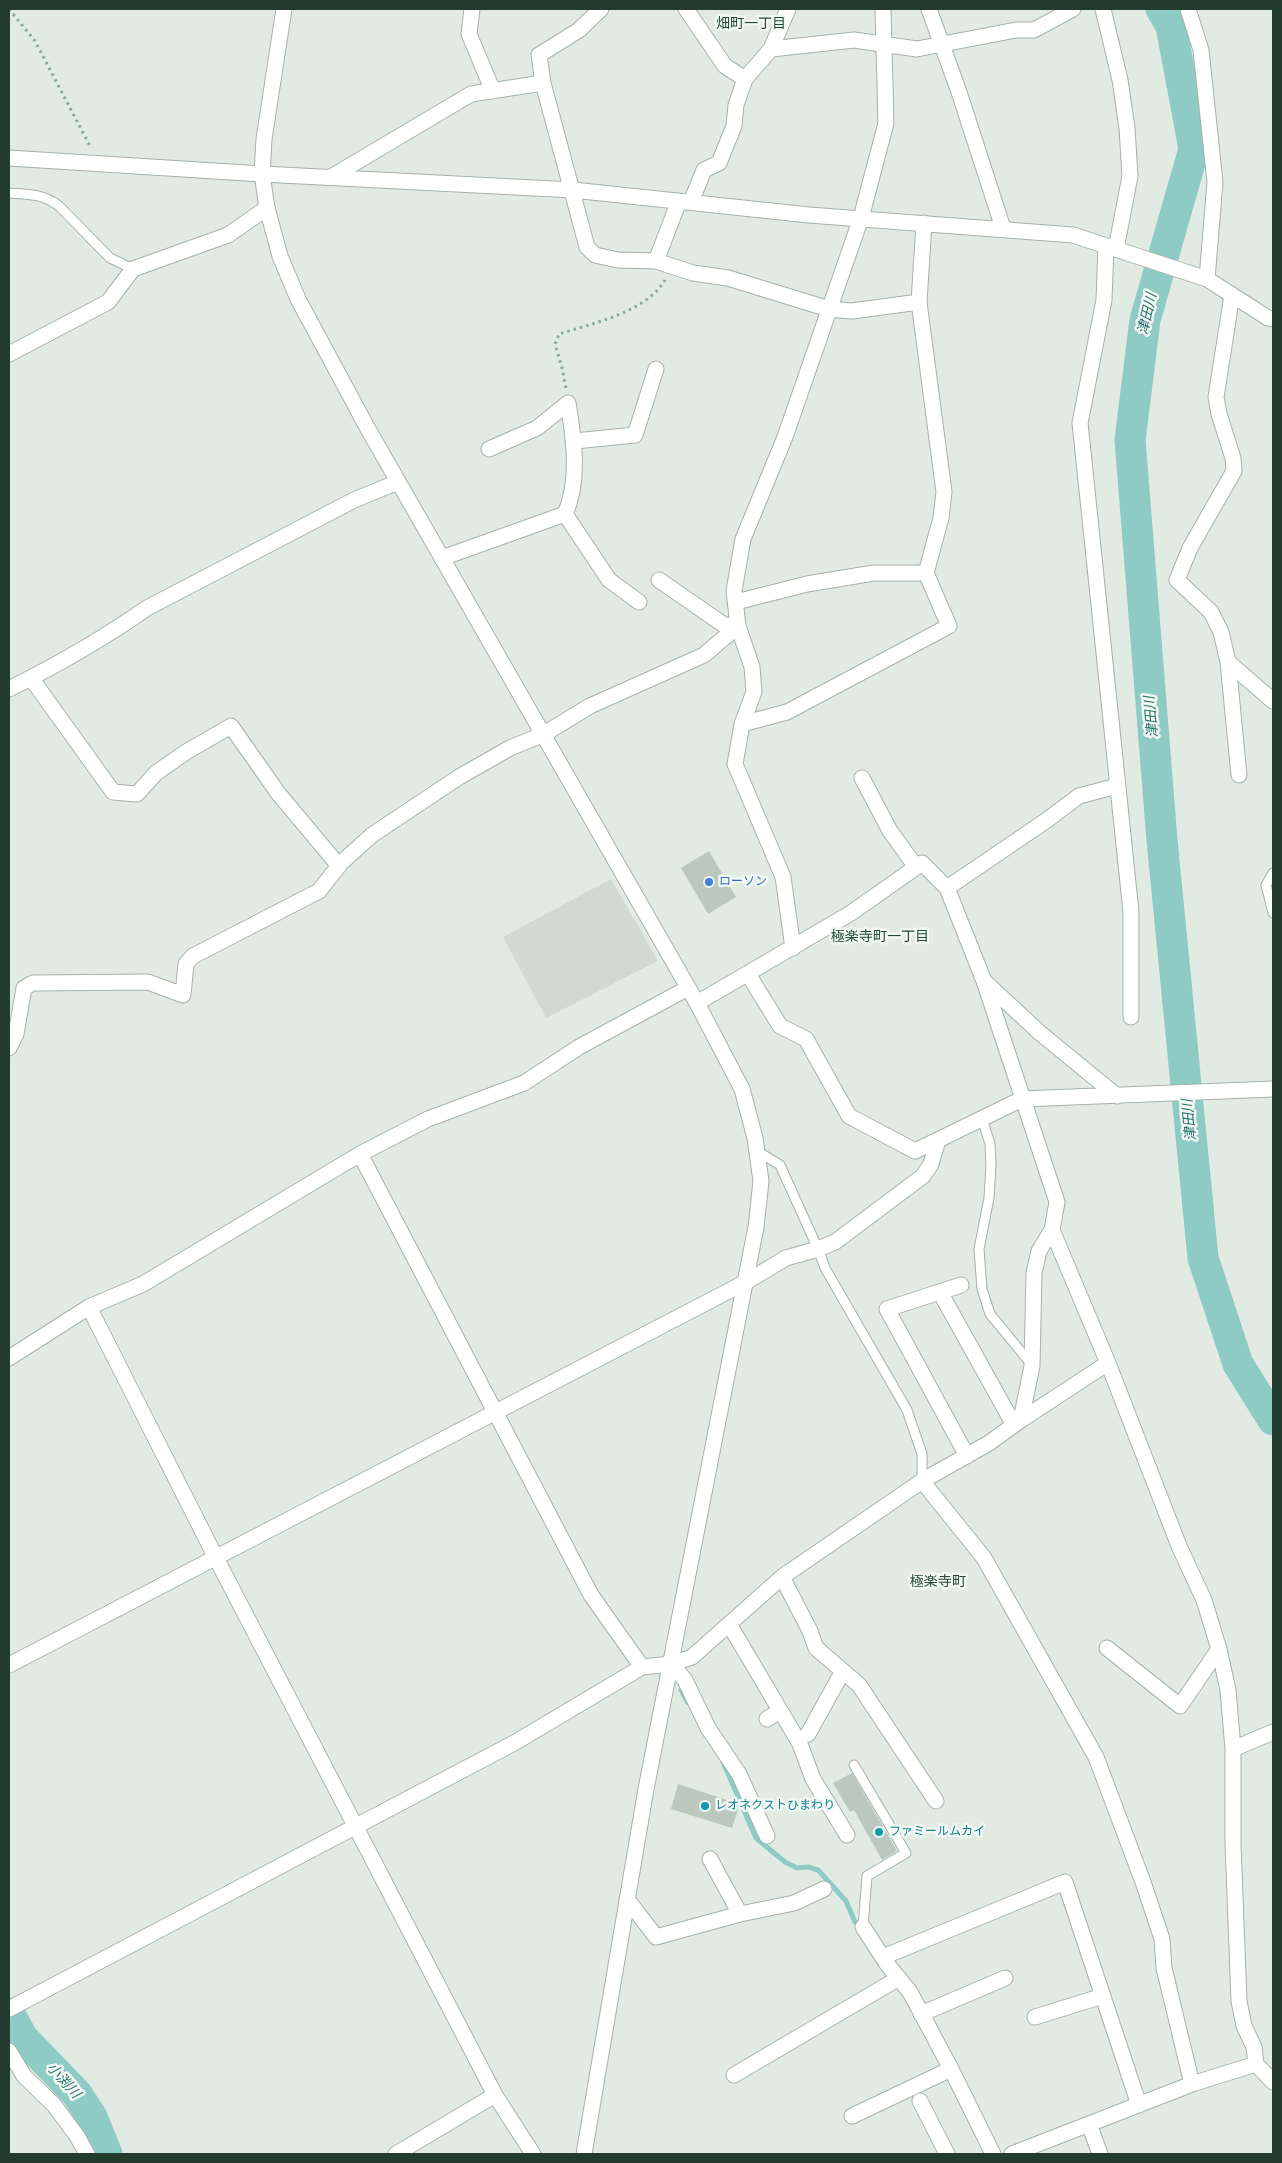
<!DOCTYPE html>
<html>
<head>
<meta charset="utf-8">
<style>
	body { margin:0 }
	#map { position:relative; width:1282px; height:2163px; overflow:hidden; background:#e1ebe4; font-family:"DejaVu Sans",sans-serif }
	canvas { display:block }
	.frame { position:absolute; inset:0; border:10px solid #233a2e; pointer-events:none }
</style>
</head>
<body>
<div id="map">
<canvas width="1282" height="2163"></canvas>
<div class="frame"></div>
</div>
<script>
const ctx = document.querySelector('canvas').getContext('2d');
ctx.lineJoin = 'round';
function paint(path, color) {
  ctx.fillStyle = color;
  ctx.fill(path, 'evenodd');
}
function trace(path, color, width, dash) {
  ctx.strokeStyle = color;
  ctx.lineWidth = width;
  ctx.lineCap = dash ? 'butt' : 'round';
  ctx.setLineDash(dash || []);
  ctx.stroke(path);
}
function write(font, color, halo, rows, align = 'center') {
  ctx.font = font + ' "DejaVu Sans","Noto Sans JP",sans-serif';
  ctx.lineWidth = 5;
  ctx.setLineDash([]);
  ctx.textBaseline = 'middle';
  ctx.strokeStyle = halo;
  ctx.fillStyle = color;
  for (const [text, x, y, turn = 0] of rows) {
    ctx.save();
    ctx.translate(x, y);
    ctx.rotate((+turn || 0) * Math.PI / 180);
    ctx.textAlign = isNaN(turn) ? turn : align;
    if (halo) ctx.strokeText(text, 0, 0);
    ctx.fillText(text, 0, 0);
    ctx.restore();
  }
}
paint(new Path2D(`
	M611 879 658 961 546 1018 503 937Z`), '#d0dad3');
trace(new Path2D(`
	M681 1690 688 1703
	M723 1762 756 1838 785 1862 797 1868 808 1867 818 1870 846 1901 855 1922`), '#8ecbc4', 5);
trace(new Path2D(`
	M1161 9 1171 26 1194 149 1145 320 1130 440 1162 840 1203 1258 1238 1364 1273 1420
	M9 2013 23 2038 77 2094 92 2117 107 2154`), '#8ecbc4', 31);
paint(new Path2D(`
	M709 851 736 897 708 914 681 868Z
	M852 1773 897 1851 882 1860 854 1810 850 1812 833 1783Z
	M678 1784 740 1804 732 1828 671 1809Z`), '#bac8bf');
const service = new Path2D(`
	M9 193C28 194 43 194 59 206L110 258 133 269
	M1273 873 1266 885 1273 913
	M982 1118 990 1144 991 1164 989 1198 979 1249 982 1289 990 1314 1032 1365
	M757 1151 780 1165 818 1249 825 1268 907 1410 922 1454V1481
	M854 1765 906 1853 867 1876 863 1927`);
const minor = new Path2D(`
	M472 9 469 34 493 91
	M601 9 579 30 539 55 543 83 587 247 595 255 618 260 656 261 693 273 728 278 829 309 852 311 919 302
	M686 9 725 66 745 79
	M929 9 959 92 1003 228
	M1103 9 1120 80 1127 128 1130 176 1116 249
	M1188 9 1201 50 1215 182 1207 279
	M771 49 854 40 917 49 1016 30H1034L1073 9
	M9 158 262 174 573 190 809 215 1073 235 1207 279 1268 318 1273 319
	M331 177 471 94 543 83
	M691 202 704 170 719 163 734 126 736 105 745 79 771 49 788 9
	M1106 246 1104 300 1080 423 1131 912V1017
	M656 261 679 201
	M1232 295 1216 397 1219 414 1233 458 1234 471 1190 548 1177 580 1211 612 1221 632 1228 662 1273 701
	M9 354 108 302 133 269 228 235 267 208
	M575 441 635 435 656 369
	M565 514 609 580 639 602
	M442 558 565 514C580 481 574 439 568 403L537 428 489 449
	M659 580 724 625 738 626
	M736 602 807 584 874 573H926
	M1228 662 1239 775
	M31 678 113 792 137 794 156 773 186 752 231 726 278 793 339 866
	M9 689C57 665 103 639 147 608L354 500 398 482
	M742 724 787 712 949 626 926 573 941 518 944 492 919 302 924 223
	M862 778 890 831 916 867
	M947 888 1047 820 1079 796 1117 786
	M793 948 783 877 735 764 742 724 754 692 752 667 738 626 734 591 743 539 785 437 861 218 886 123 883 9
	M748 974 780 1026 806 1039 849 1116 915 1151 938 1140
	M985 982 1040 1033 1117 1096
	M9 1048 16 1034 24 988 33 983 148 982 183 995 186 964 193 956 319 891 341 863 372 835 459 777 510 748 544 734 590 706 704 655 738 626
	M360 1154 591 1595 642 1667
	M1052 1230 1108 1363 1179 1546 1204 1600 1219 1649 1228 1690 1233 1749V1844L1239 2001 1244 2026 1254 2047 1256 2064 1273 2082
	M961 1285 887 1309 967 1456
	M940 1292 1014 1425
	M89 1307 215 1556 495 2095
	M9 1358 89 1307 143 1284 360 1154 428 1119 524 1083 579 1047 688 988
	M1021 1420 1108 1363
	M922 1481 984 1558 1096 1757 1143 1882 1162 1939 1164 1968 1192 2084
	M782 1577 810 1631 816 1648 859 1685 936 1801
	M729 1624 800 1744 813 1779 847 1835
	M1107 1648 1180 1706 1219 1649
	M671 1664 685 1680 708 1728 739 1774 767 1836
	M9 1665 746 1282 786 1258 818 1249 835 1242 923 1176 931 1164 938 1140 1022 1099 1273 1089
	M767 1719 780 1711
	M808 1734 843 1671
	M1233 1749 1273 1732
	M710 1859 740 1914
	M627 1899 656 1937 740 1914 794 1903 824 1889
	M863 1927 887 1964 910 1992 951 2069 993 2154
	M883 1957 1065 1882 1139 2105
	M9 2009 514 1743 642 1667 671 1664 692 1657 782 1577 922 1481 989 1443 1021 1420 1032 1366 1034 1273 1039 1251 1052 1230 1057 1202 984 981 947 888 922 863 851 913 697 1003
	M921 2014 1005 1978
	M1035 2017 1103 1996
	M9 2051 24 2076 54 2105 77 2136 87 2154
	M734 2075 899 1978
	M920 2101 947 2154
	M852 2116 951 2069
	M1089 2124 1100 2154
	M396 2154 495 2095 533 2154
	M1012 2154 1192 2084 1256 2064`);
const tertiary = new Path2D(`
	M284 9 264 139 262 174 267 208 280 256 298 299 368 429 697 1003 742 1089 755 1138 761 1181 756 1227 646 1789 584 2154`);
trace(service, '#a4b2aa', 11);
trace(minor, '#a4b2aa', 17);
trace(tertiary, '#a4b2aa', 17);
trace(new Path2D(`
	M9 9 35 41 91 148
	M566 388 562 368 555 344 559 334C593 323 645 313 665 280`), '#85ac95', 3, [2.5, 4]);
trace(service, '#fff', 9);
trace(minor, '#fff', 15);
trace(tertiary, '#fff', 15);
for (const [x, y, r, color] of [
	[709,882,5,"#3f7fe0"],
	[705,1806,5,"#0f9aa8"],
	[879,1832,5,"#0f9aa8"]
]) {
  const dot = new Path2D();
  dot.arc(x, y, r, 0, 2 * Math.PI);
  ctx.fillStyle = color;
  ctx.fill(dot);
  trace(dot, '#f2f7f3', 2);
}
write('12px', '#366cbe', '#f2f7f3', [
	["ローソン",719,882]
], 'left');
write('12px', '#0d838f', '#f2f7f3', [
	["レオネクストひまわり",715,1806],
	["ファミールムカイ",889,1832]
], 'left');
write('14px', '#214a35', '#f2f7f3', [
	["畑町一丁目",751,24],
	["極楽寺町一丁目",880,937],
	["極楽寺町",938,1582]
]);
write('italic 14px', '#227169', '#f2f7f3', [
	["津田川",1148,314,-77],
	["津田川",1152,717,-95],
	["津田川",1190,1120,-96],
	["小渕川",63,2081,48]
]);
</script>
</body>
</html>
